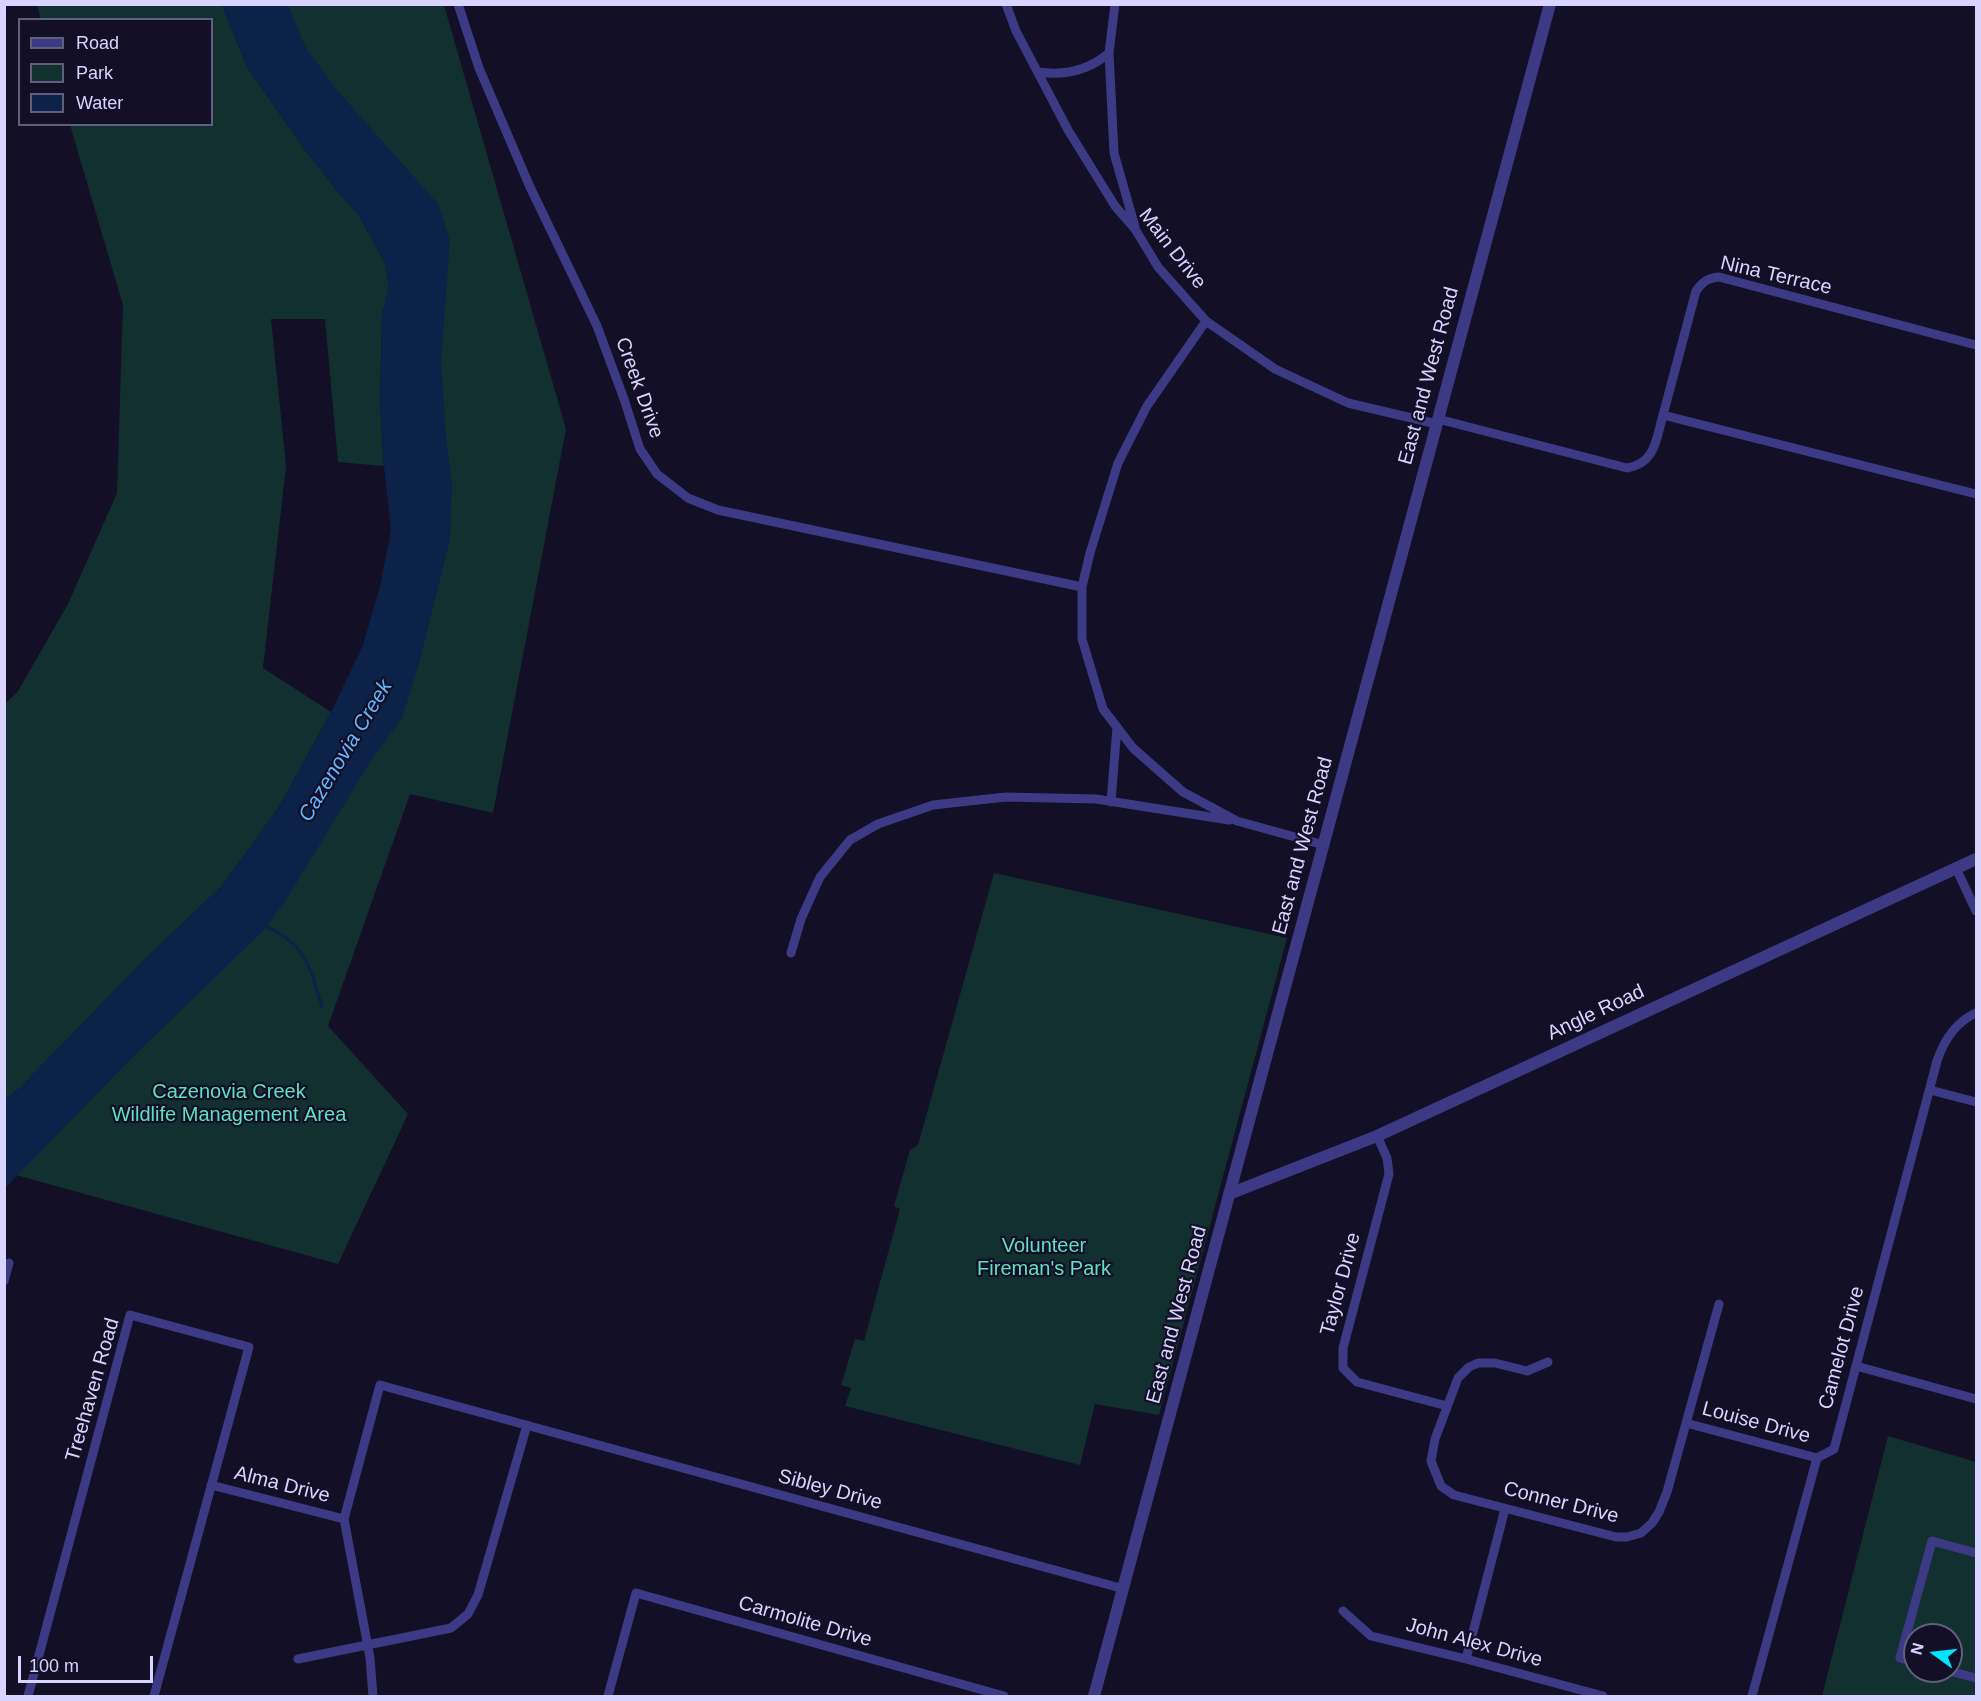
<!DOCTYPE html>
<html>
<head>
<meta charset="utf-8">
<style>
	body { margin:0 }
	#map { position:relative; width:1981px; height:1701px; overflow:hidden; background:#130f26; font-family:Arial,sans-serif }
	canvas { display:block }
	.frame { position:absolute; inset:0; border:6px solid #d9d4ff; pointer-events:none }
	.legend { position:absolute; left:18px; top:18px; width:195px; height:108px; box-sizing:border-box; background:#130f26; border:2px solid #625e7d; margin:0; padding:8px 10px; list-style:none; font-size:18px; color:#d9d4ff }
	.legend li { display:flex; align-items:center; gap:12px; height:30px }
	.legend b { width:30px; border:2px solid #625e7d }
	.north { position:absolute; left:1903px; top:1623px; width:60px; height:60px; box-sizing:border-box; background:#130f26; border:2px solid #625e7d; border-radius:50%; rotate:285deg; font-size:16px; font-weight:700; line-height:24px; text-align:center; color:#d9d4ff }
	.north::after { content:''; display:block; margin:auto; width:21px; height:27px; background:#00e5ff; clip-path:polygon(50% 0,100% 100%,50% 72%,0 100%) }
	.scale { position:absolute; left:18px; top:1656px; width:135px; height:27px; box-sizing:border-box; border:3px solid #d9d4ff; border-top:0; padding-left:8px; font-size:18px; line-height:21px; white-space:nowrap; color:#d9d4ff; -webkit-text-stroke:4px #130f26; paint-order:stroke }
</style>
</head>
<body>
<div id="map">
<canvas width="1981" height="1701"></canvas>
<div class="frame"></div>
<ul class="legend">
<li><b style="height:8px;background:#3d3a85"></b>Road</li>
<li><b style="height:16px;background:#12302f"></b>Park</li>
<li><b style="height:16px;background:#0c2248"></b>Water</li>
</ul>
<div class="north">N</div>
<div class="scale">100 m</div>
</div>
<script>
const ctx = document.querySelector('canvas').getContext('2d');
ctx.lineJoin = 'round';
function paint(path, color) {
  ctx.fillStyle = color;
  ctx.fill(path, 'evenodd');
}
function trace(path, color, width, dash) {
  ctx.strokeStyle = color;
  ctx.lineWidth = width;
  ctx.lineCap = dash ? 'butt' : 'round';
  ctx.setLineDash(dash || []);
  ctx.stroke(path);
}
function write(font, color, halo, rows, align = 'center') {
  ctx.font = font + ' Arial,sans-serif';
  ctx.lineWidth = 4.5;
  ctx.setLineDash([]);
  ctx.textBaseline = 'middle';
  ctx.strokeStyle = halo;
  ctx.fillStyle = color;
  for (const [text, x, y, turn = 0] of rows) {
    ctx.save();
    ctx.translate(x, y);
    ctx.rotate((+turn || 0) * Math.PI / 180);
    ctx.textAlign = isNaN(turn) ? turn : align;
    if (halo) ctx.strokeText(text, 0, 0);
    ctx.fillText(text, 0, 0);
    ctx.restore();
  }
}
paint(new Path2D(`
	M37 5H222L247 67 302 146 337 191 358 214 384 261 389 285 382 317 380 402 384 466 338 462 325 319H271L286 466 263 668 331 712 279 807 221 887 146 958 19 1089 5 1099V704L18 691 68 604 117 493 123 305 70 125 212 124V20L41 19Z
	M259 5H444L566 429 493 813 410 794 328 1026 408 1114 338 1264 5 1172 242 922 385 691 420 244Z
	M994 873 1287 938 1159 1415 1095 1404 1080 1465 845 1406 851 1388 841 1385 855 1339 864 1341 900 1209 894 1206 910 1150 918 1145Z
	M1888 1436 1976 1462V1696H1822ZM1915 1635H1951V1671H1915Z`), '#12302f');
paint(new Path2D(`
	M222 5H288L306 48 337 90 439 205 450 241 441 361 446 436 452 484 450 539 418 667 402 718 370 762 289 895 267 927 133 1057 5 1188V1099L19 1089 146 958 221 887 279 807 331 712 363 645 380 586 391 530 384 466 380 402 382 317 389 285 384 261 358 214 337 191 302 146 247 67Z`), '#0c2248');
trace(new Path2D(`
	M263 925C306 943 310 967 322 1007`), '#0c2248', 3);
trace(new Path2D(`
	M458 4 479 68 530 187 597 326 624 399 640 449 657 474 688 498 718 510 1082 587
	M1006 4 1016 31 1068 130 1115 206 1135 229 1158 267 1206 321 1275 369 1348 403 1437 424
	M1115 4 1109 53 1114 153 1135 227
	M1038 72C1065 76 1088 71 1109 53
	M1206 321 1147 406 1118 463 1090 553 1082 587V639L1103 709 1133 748 1183 792 1237 821 1324 845
	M1976 345 1719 277C1708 278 1702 282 1696 291L1663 415 1976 494
	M1438 419 1627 468C1656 463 1656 439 1663 415
	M1111 802 1117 727
	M1956 868 1976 911
	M791 953 801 919 820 877 850 840 878 824 933 805 1006 797 1096 799 1229 820
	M1930 1090 1976 1102
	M1377 1136 1387 1158 1389 1174 1343 1348V1368L1357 1382 1447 1406
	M4 1281 9 1263
	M1548 1362 1527 1371 1495 1363H1478L1469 1367 1458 1378 1435 1439 1431 1461 1441 1486 1454 1495 1616 1537H1627L1641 1533 1652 1523 1659 1512 1667 1492 1719 1304
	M1856 1366 1976 1399
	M1686 1423 1817 1458
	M211 1485 344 1519
	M1343 1611 1371 1636 1466 1659 1603 1696
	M298 1659 451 1628 468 1614 478 1595 527 1425
	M1466 1659 1505 1509
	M1915 1662 1900 1658 1932 1541 1976 1553
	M1949 1671 1976 1678
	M28 1696 130 1315 249 1347 154 1696
	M373 1696 370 1658 344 1519 380 1385 1124 1589
	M608 1696 636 1593 1004 1696
	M1752 1696 1817 1458 1834 1449 1937 1061C1944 1040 1956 1022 1976 1013`), '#3d3a85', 9);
trace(new Path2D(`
	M1229 1194 1377 1136 1976 859
	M1094 1696 1550 4`), '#3d3a85', 12);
write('20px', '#d9d4ff', '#130f26', [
	["Main Drive",1172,249,52],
	["Nina Terrace",1776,276,13],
	["East and West Road",1429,376,-75],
	["Creek Drive",639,388,70],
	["East and West Road",1303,846,-75],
	["Angle Road",1596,1013,-25],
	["Taylor Drive",1341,1284,-75],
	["East and West Road",1177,1315,-75],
	["Camelot Drive",1842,1348,-75],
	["Treehaven Road",93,1390,-74],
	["Louise Drive",1756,1423,15],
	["Alma Drive",282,1485,14],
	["Sibley Drive",830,1490,15],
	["Conner Drive",1561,1503,14],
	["Carmolite Drive",805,1622,16],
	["John Alex Drive",1474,1643,15]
]);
write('20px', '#5fe0c0', '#130f26', [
	["Cazenovia Creek",229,1092],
	["Wildlife Management Area",229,1115],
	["Volunteer",1044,1246],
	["Fireman's Park",1044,1269]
]);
write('italic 21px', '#62b6ff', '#130f26', [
	["Cazenovia Creek",346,751,-59]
]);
</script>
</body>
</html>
